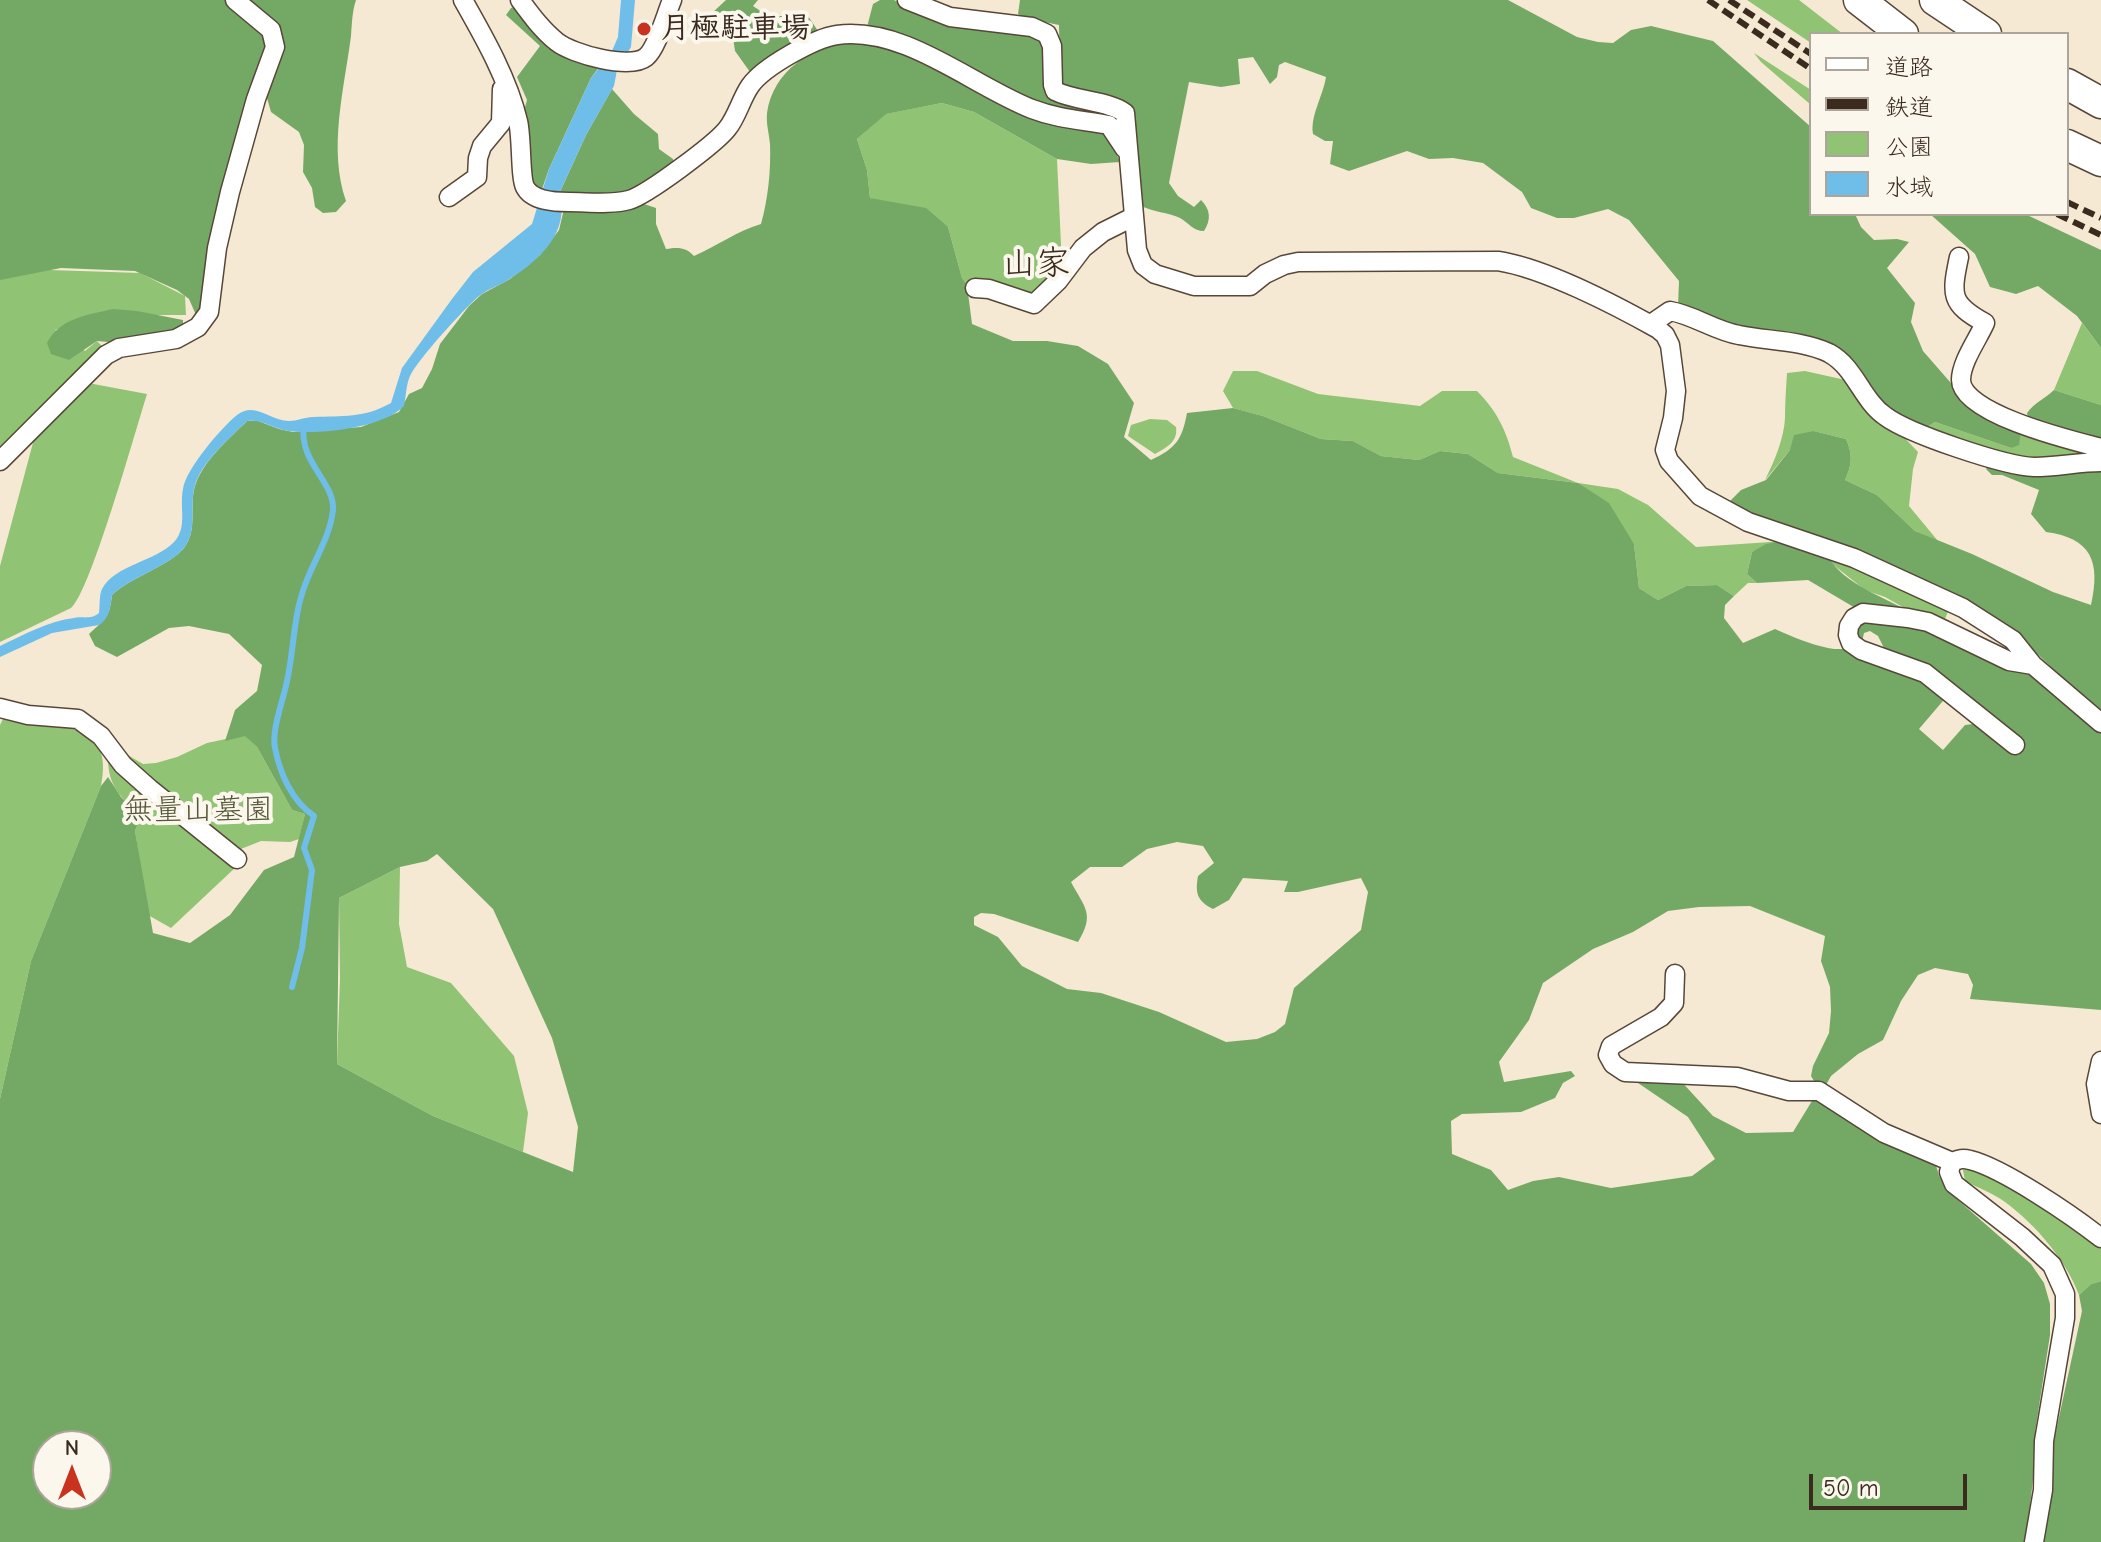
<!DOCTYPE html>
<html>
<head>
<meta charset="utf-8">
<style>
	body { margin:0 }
	#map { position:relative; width:2101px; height:1542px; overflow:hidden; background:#f6e9d3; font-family:"Comic Neue","Klee One",sans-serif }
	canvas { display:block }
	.legend { position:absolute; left:1809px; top:32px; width:260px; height:184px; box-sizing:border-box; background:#fbf7ec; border:2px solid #aea59a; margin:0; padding:10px 14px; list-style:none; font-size:24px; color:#3b2a1e }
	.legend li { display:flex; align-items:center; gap:16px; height:40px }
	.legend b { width:40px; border:2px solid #aea59a }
	.north { position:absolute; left:32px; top:1430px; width:80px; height:80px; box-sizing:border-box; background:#fbf7ec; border:2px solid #aea59a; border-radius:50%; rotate:0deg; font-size:22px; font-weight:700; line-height:32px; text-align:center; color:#3b2a1e }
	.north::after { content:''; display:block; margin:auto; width:28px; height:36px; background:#c8321e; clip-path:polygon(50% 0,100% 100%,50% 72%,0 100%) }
	.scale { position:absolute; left:1809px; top:1474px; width:158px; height:36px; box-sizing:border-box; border:4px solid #3b2a1e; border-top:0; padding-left:10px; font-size:24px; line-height:28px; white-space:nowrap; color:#3b2a1e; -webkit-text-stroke:6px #fbf7ec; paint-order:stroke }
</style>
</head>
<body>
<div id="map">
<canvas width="2101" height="1542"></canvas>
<ul class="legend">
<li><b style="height:10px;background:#fff"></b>道路</li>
<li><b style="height:10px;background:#3b2a1e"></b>鉄道</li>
<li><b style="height:22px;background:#90c373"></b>公園</li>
<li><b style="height:22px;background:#6fbde9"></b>水域</li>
</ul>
<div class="north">N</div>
<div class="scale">50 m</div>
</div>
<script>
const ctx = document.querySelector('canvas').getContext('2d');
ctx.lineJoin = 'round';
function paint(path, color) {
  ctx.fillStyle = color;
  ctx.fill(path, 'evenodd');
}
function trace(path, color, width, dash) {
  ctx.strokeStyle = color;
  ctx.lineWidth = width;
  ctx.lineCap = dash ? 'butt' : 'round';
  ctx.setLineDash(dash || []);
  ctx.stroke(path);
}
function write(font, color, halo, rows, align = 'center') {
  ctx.font = font + ' "Comic Neue","Klee One",sans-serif';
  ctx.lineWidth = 8;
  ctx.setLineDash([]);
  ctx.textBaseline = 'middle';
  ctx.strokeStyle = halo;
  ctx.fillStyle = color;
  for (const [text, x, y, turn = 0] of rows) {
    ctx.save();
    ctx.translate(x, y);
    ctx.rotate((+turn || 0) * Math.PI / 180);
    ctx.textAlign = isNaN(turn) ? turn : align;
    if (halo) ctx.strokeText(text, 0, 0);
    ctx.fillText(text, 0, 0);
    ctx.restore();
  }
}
paint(new Path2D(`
	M1747 0H1799L1843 34H1811V43Z
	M1754 53 1811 90V105L1761 62Z
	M942 103 974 112 1057 159 1062 266 1030 296 967 285 962 278 948 227 870 198 867 170 857 139 885 114Z
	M20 269 140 273 185 296 186 315H114L55 330 85 351 97 341 102 346 0 454V277Z
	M2082 323 2101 348V405L2054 390Z
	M1233 371H1257L1318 394 1420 406 1442 391H1477C1497 411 1506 430 1513 457L1578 483 1618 489 1648 505 1696 547 1785 541 1752 552 1747 574 1757 583H1748L1734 596 1717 585 1686 586 1658 600 1639 588 1634 544 1578 483 1498 473 1468 454 1440 451 1419 460 1381 456 1353 441 1321 439 1263 416 1233 408 1223 391Z
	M1805 371 1850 381 1918 452 1913 469 1909 506 1938 541 1915 531 1877 495 1845 480C1852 465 1853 455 1846 439L1814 431 1790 450 1765 480C1774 462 1784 439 1785 418 1785 403 1786 389 1787 373Z
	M88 383 147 394C136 429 90 593 71 608L0 642V566L34 439Z
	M1150 419 1167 420 1176 427C1178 442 1167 447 1155 454L1128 436 1131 425Z
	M1935 422 2011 448 2021 431 2101 453 2031 461 1924 429Z
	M1828 556 1949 609 1943 624 1917 615 1885 597 1865 590 1831 563Z
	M4 717C52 722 116 718 101 786L31 961 0 1099V725Z
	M245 735 257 747 292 810 305 814 299 839 290 842 261 841 241 849 237 866 171 928 148 915 135 831 141 816C121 797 108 787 108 758L121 751 143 764 156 763 177 757 207 743Z
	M400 867 399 924 407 967 451 983 514 1056 528 1113 523 1152 433 1116 337 1064 340 979 339 898Z
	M1969 1168C2017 1186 2060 1217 2101 1248V1281L2091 1284 2079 1295C2066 1260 2035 1224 2005 1202 1993 1193 1978 1188 1965 1181L1963 1170Z`), '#90c373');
paint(new Path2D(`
	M0 0H226L252 20 268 37 202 305 196 315 189 299 177 290 135 271 61 268 0 280Z
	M243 0H356C352 12 352 24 351 36 344 90 328 149 346 201L336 212 323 213 315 207 312 188 303 172 304 145 299 132 271 112 265 91 283 44 282 33 278 26Z
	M726 0H758L753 6 768 16H808L820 34 750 72 735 51 732 31 711 14Z
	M880 0H894L928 18 1035 37 1043 43 1046 85 1119 115 1117 119C1099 110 1076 114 1056 108 992 87 929 54 867 27L873 4Z
	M1020 0H1508L1577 37 1598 42 1613 43 1631 30 1651 26 1713 41 1811 127V214H1855L1861 227 1874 240 1897 239 1909 242 1887 268 1915 303 1911 322 1923 351 1957 390 2021 431 2019 445 2011 448 1935 422 1924 429 1889 412 1854 366 1678 307 1679 281 1629 220 1608 209 1574 218H1557L1531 208 1522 192 1483 163 1453 158 1429 159 1407 151 1349 171 1330 164 1333 141H1325L1313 134C1310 116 1323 96 1326 77L1285 62 1279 65 1277 77 1270 84 1253 57 1238 59 1240 84 1221 87 1189 82 1169 183 1178 196 1194 207 1201 200C1211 210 1211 220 1204 231 1193 231 1189 223 1180 218 1167 212 1155 213 1139 205L1132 120 1099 98 1060 84 1059 25 1025 18 1018 14Z
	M516 6 599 67 591 78 549 169 541 192 533 186 523 115 527 100 517 77 540 46 506 15 511 8Z
	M850 43 881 47 908 57 1030 116 1059 126 1108 135 1120 162 1091 164 1057 159 974 112 942 103 886 114 857 139 867 170 870 198 926 208 948 227 962 278 967 285 972 324 1013 341H1047L1078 346 1108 364 1134 403 1124 437 1151 460C1176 448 1182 440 1187 413L1233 408 1263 416 1321 439 1353 441 1381 456 1419 460 1440 451 1468 454 1498 473 1578 483 1609 503 1634 544 1639 588 1658 600 1686 586 1717 585 1734 596 1725 605 1724 618 1743 643 1775 629C1793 637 1809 644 1828 648 1836 650 1845 648 1853 650 1886 663 1919 673 1948 695L1919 729 1943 750 1965 725 1981 723 2014 749 2021 743C1980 709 1939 667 1886 652L1878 636 1870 631 1864 633 1862 642 1854 640 1851 634C1853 630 1854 626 1856 623 1878 594 1982 654 2006 666 2018 672 2035 674 2046 682 2066 697 2083 716 2101 733V1010L1970 999 1973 985 1968 974 1935 968 1918 975 1901 1001 1883 1040 1858 1054 1831 1076 1826 1085 1814 1081 1811 1076 1813 1066 1829 1033 1831 1011 1830 987 1821 961 1825 936 1750 906 1699 907 1668 911 1633 932 1593 949 1543 983 1529 1020 1499 1062 1504 1082 1571 1071 1575 1076 1563 1083 1555 1098 1521 1112 1462 1114 1451 1121 1452 1154 1491 1170 1508 1190 1533 1181 1559 1177 1611 1188 1692 1176 1715 1159 1688 1117 1638 1083 1647 1077 1679 1079 1713 1116 1746 1133 1793 1132 1815 1096C1831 1102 1838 1112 1851 1122 1875 1139 1906 1148 1934 1158L1939 1176 1951 1194 2031 1264 2044 1283 2050 1304V1335L2035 1432 2033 1479 2026 1542H0V1099L31 961 101 786 108 777 121 797 141 816 135 831 153 933 190 943 230 915 264 870 294 857 305 814 292 810 257 747 245 736 225 741 235 710 257 691 262 665 229 634 189 626 169 628 117 657 95 646 89 634C106 618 109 619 112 595 131 577 169 566 184 548 199 529 188 503 196 483 205 459 229 439 247 421H258L279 429 293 432 361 427 399 412 409 394 422 388 432 369 440 344 469 306 482 294 510 279 540 255 559 230 564 209 644 204 656 208V224L666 249C678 247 686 247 694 256 717 246 737 231 761 224 768 199 771 170 770 144 769 133 766 124 767 113 773 71 811 46 850 43ZM1177 842 1203 846 1214 863 1198 876C1195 893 1197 901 1213 909L1229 900 1243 878 1288 881 1284 892H1298L1361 878 1368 892 1361 930 1294 988 1285 1024 1275 1032 1257 1039 1226 1042 1159 1012 1101 993 1067 989 1022 966 998 937 974 925V917L981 913 994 914 1078 942C1095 914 1085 908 1071 882L1090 867H1122L1147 849ZM437 854 493 909 552 1038 578 1127 573 1172 433 1116 337 1064 339 898 400 867 427 861ZM48 1446H96V1494H48Z
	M612 89 634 114 658 134 659 149 673 159 675 165C632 199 611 195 559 194L586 135Z
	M1930 214H2025L2101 250V348L2077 316 2038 286 2016 294 1990 287 1975 254Z
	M113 309 137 311 183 320V326L173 332 108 342 97 341 69 360 51 354 47 343C60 318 87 315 113 309Z
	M2054 390 2101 405V444L2029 422 2027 413C2035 402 2045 399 2054 390Z
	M1814 431 1846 439C1853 455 1852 465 1845 480L1877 495 1915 531 1972 554 2053 592 2091 605C2101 561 2091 538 2046 532L2031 514 2039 490 2002 475H1992L1986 469 1989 463 2101 470V714L2012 630 1728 503 1741 490 1766 480 1790 450 1794 435Z
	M1785 541 1828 556C1842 584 1890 600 1917 615L1857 609 1808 580 1757 583 1747 574 1752 552 1766 544Z
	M2101 1281V1542H2044L2045 1519 2052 1489 2053 1445 2082 1311 2079 1295 2091 1284Z`), '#74a965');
paint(new Path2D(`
	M621 0H635L631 47 617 70 614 86 586 135 559 194C571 230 540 260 511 278 501 285 489 288 479 296 464 309 418 359 410 376 406 385 406 397 404 406 383 428 319 435 289 431 274 429 262 419 247 421 229 439 205 459 196 482 188 503 199 529 184 548 169 566 131 577 112 595 110 607 110 618 99 625L52 633 0 657V646C23 635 49 621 74 618 84 616 91 620 99 613 100 606 99 595 102 589 116 564 155 562 174 542 188 527 179 507 183 489 186 469 221 428 237 415 255 401 270 421 289 421 297 421 305 417 313 417 342 416 365 418 391 403L402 368 452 299 473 272 532 224 549 169 591 78 612 51 618 37Z`), '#6fbde9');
paint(new Path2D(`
	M2022 0H2101V46L2095 43Z`), '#f6e9d3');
trace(new Path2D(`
	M292 987 302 948 312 870 304 848 314 816C292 801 280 774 275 748 271 729 285 696 288 676 294 646 294 613 305 585 314 560 330 537 333 510 335 482 298 462 304 425`), '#6fbde9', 6);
const minor = new Path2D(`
	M463 0C484 37 508 79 518 121 522 137 520 177 525 187 532 201 555 202 569 202 588 202 611 205 629 200 647 195 715 144 727 129 737 117 741 99 750 86 763 67 815 38 837 35 905 26 971 85 1032 109 1058 119 1082 120 1109 125L1125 149
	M520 0C531 15 542 30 557 42 572 54 630 70 646 57 657 48 666 14 672 0
	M907 0 950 17 1032 27 1047 34 1052 46 1053 85 1055 91C1075 101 1110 101 1125 113L1137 250 1143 265 1155 274 1194 286H1250L1265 274 1284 265 1298 262 1498 261C1544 268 1617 306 1658 329L1665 335 1670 345 1676 391 1673 418 1665 450 1669 461 1700 496 1748 522 1854 558 1963 608 2013 640 2033 665 2101 723
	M449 197 477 177 478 158 482 146 501 123 502 89
	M1959 257C1951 295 1950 304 1985 323 1978 339 1961 362 1961 380 1961 414 2074 441 2101 448
	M975 288 989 289 1034 304 1058 281 1083 248 1103 232 1133 217
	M1651 324 1670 311C1694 315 1715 331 1739 335 1767 341 1802 340 1829 353 1855 367 1862 400 1885 416 1909 434 2005 466 2034 467 2057 467 2079 462 2101 462
	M0 461 106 355 119 348 176 339 198 327 209 312 217 248 230 192 256 99 275 47 271 30 235 0
	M0 708 28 715 78 719 101 736 123 765 150 789 237 859
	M2015 745 1925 673 1861 650 1851 643 1848 635 1849 626 1854 618 1863 613 1908 618 1928 622 2009 661 2033 665
	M1675 974 1674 1003 1661 1017 1611 1046 1608 1055 1613 1064 1625 1072 1737 1077 1789 1091H1819L1884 1133 1952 1162
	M2101 1061 2096 1084 2101 1114
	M2034 1542 2043 1490 2044 1441 2065 1318V1294L2052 1265 2022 1237 1954 1184 1949 1172 1952 1162C1959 1159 1963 1158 1970 1160 2003 1168 2073 1216 2101 1238`);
const trunk = new Path2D(`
	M1859 0 1903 34
	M1935 0 1986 34
	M2067 84 2101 103
	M2067 145 2101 161`);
trace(minor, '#574739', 21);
trace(trunk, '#574739', 33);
trace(minor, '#fff', 18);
trace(trunk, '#fff', 30);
trace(new Path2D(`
	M1708 0 1811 69
	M1729 0 1811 54
	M2067 202 2101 218
	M2057 214 2101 235`), '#3b2a1e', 6, [12, 6]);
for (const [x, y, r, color] of [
	[644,29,8,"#c8321e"]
]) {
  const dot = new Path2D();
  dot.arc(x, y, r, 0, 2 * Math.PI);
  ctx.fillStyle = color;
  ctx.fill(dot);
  trace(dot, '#fbf7ec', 3);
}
write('bold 30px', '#3b2a1e', '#fbf7ec', [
	["月極駐車場",660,29]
], 'left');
write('30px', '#545838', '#fbf7ec', [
	["無量山墓園",198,811]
]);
write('34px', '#3b2a1e', '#fbf7ec', [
	["山家",1036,264]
]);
</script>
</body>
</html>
